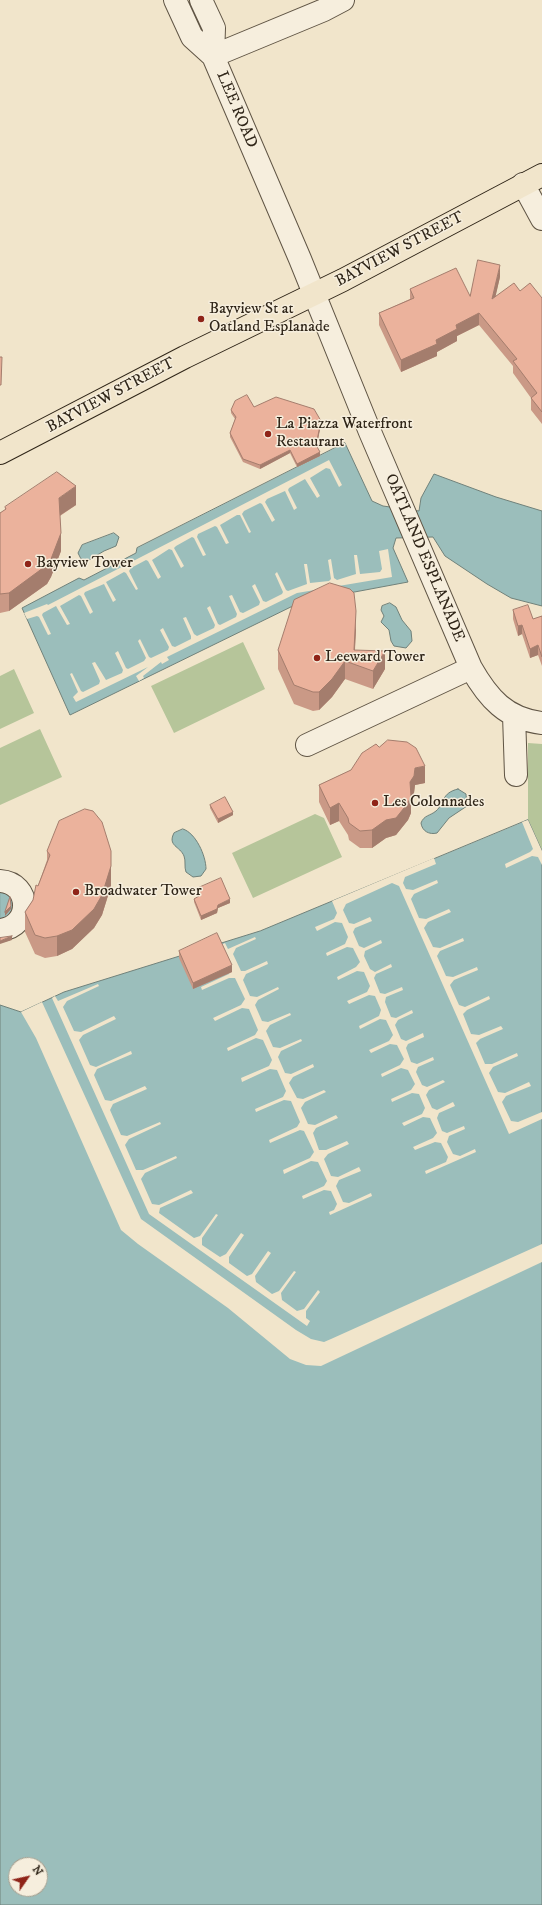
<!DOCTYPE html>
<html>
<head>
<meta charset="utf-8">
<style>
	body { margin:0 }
	#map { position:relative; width:542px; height:1905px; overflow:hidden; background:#f1e5cb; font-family:"IM FELL DW Pica",serif }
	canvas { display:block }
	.north { position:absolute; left:8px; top:1857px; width:40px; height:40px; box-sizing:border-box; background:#f6eedd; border:1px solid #a69e8e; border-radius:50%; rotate:56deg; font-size:11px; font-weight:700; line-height:16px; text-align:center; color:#2f2518 }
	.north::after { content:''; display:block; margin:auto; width:14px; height:18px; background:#8f2418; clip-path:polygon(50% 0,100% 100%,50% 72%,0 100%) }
</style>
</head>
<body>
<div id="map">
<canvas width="542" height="1905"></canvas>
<div class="north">N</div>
</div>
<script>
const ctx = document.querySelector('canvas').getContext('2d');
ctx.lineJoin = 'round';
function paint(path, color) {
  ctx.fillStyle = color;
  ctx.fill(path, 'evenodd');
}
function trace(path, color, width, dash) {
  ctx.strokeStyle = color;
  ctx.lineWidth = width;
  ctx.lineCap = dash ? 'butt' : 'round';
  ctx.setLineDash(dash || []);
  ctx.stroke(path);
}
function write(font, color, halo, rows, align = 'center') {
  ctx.font = font + ' "IM FELL DW Pica",serif';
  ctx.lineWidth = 3;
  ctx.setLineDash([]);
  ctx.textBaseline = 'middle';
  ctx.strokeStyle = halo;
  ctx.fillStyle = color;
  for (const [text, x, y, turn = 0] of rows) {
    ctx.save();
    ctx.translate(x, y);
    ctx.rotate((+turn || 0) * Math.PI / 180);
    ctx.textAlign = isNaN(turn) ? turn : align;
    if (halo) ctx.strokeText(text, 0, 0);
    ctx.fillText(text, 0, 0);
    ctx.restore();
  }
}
paint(new Path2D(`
	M243 642 265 689 174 733 151 686Z
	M14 669 34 713 0 729V676Z
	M40 729 62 777 0 805V748Z
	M528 743 542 744V851L528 820Z
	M315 814 324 818 342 857 253 898 232 853Z`), '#b6c59a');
const water = new Path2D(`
	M345 443 372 501 383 506 419 511 421 498 434 474 496 497 542 511V606L511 598 487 584 445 556 433 537 396 538 393 548 408 582 301 602 70 715 22 608 79 578 84 580 136 553 137 548Z
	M114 533 119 537 116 546 104 551 89 560 81 559 78 553 82 545Z
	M390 603 396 607 402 620 411 631 412 641 406 648 394 646 391 641 389 630 381 622 384 616 381 610 382 606Z
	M458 789 466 794 467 806 449 818 437 833C429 835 422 831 421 823 424 815 430 816 436 811 445 803 441 793 458 789Z
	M528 820 542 851V1905H0V1005L21 1012 64 992 260 931ZM16 1865H40V1889H16Z
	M183 829C196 833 206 856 206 869L201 876 193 877 186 872C184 867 186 861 184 856 180 846 167 846 174 833Z
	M0 890 10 893 16 910 0 922Z`);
paint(water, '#9bbebb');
trace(water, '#70817a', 1);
paint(new Path2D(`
	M329 460 342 485 339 487 330 469 326 468 310 478 320 496 317 498 305 479 289 488 288 490 297 508 294 510 285 491 267 499 265 502 275 520 272 522 262 504 260 503 244 511 242 514 251 532 249 533 240 515H237L220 525 229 543 226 544 217 527 215 526 198 534 197 537 206 555 203 556 194 538 192 537 176 546 174 548 184 566 181 568 172 550 169 549 152 560 161 577 158 579 148 561 146 560 131 568 129 571 138 589 136 590 126 573 124 572 106 582 116 600 113 602 104 584 85 592 84 594 93 612 90 614 81 596 79 595 60 606 70 624 67 625 56 606 43 613 42 615 51 634 48 635 39 617 37 616 27 619 24 613 47 604 48 605Z
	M388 549 392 577 297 593 167 657 169 660 162 664 161 662 143 676 144 678 139 681 136 676 148 667 76 702 73 697 78 692 70 674 72 673 81 691 83 692 99 684 100 681 92 663 95 662 106 680 122 673 123 670 115 653 118 651 126 668 128 669 144 661 146 658 138 641 140 639 149 657 151 658 168 650 169 647 160 630 163 628 172 646 175 647 191 639V636L183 618 186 617 194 634 197 636 214 628 215 625 207 608 210 606 218 624 220 625 236 617 237 614 229 596 232 595 240 612 243 613 259 605 260 602 252 586 255 584 263 601 266 602 282 594 283 592 275 574 277 572 286 590 288 591 307 584 304 564H307L310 583 329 581 331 579 328 560 331 559 334 578 337 580 356 574 354 555H357L360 574 380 572 382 569 379 551Z
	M528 820 542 851V865L538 857 532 856 506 868 505 864 530 852 533 849 522 822Z
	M434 858 436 864 405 877 403 883 406 889 413 890 437 880 438 883 414 894 411 899 419 918 426 919 449 909 451 912 428 922 424 928 433 947 440 948 463 938 464 941 440 951 437 956 446 976 453 977 477 967 478 970 454 980 450 985 459 1005 465 1007 489 996 490 999 467 1010 463 1014 471 1034 479 1035 501 1026 503 1029 480 1039 476 1043 485 1064H492L517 1053 518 1056 493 1067 489 1073 498 1092 505 1093 529 1082 531 1086 506 1096 502 1102 511 1121 518 1122 542 1112V1119L509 1134 399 886 392 883 346 904 343 910 349 923 354 924 370 917 372 921 355 928 353 932 359 946 364 948 381 940 382 943 365 951 364 956 370 969 375 972 391 964 392 967 376 974 374 978 380 993 385 994 402 987 403 990 386 997 385 1002 391 1017 396 1018 412 1010 413 1013 398 1020 395 1025 401 1039 406 1041 423 1033 424 1037 408 1044 406 1048 411 1062 417 1064 433 1057 434 1060 418 1067 416 1072 422 1085 427 1087 443 1080 445 1082 429 1090 426 1095 432 1108 437 1110 453 1102 455 1106 439 1113 437 1118 442 1131 447 1133 464 1126 465 1129 449 1136 447 1142 453 1154 460 1156 475 1149 476 1152 426 1174 425 1171 446 1162 448 1157 441 1143 435 1142 415 1150 413 1147 433 1138 437 1133 430 1118 423 1117 404 1126 402 1123 422 1114 425 1108 419 1094 412 1093 392 1102 391 1099 411 1090 415 1084 408 1070 401 1068 382 1077 381 1074 400 1065 404 1059 397 1045 390 1044 371 1053 369 1050 389 1041 393 1035 386 1020 380 1019 360 1029 359 1026 379 1016 381 1010 375 996 369 995 349 1004 347 1001 367 992 370 986 364 972 357 971 338 980 337 977 356 967 360 962 353 948 347 947 327 956 326 953 345 944 348 937 342 923 335 922 317 931 315 927 334 919 337 913 332 901Z
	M255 937 256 939 236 948 233 954 241 971H245L267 961 268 964 246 974 243 980 250 996 257 997 278 987 279 989 258 1000 255 1005 262 1021 268 1022 290 1013 291 1015 270 1025 266 1031 273 1047 280 1048 301 1039 302 1041 281 1051 278 1057 285 1073 291 1074 313 1064 314 1067 293 1077 289 1083 297 1098 303 1099 324 1090 326 1092 305 1102 301 1108 308 1124 315 1125 336 1115 338 1118 316 1128 313 1133 319 1150H326L347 1141 349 1144 328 1154 324 1159 331 1176 338 1177 359 1167 361 1171 339 1180 336 1186 343 1202 349 1203 371 1193 372 1196 330 1215 329 1212 334 1210 337 1204 331 1191 324 1190 303 1199 302 1196 324 1186 327 1181 318 1162 311 1161 284 1174 283 1170 310 1158 314 1152 304 1131 300 1130 270 1143 269 1140 297 1127 300 1122 291 1101 284 1100 256 1112 255 1109 283 1097 286 1091 277 1070 270 1069 242 1082 241 1078 269 1066 272 1060 263 1040 256 1038 228 1051 227 1048 255 1035 258 1030 249 1009 242 1008 215 1021 213 1018 241 1005 245 999 235 978H229L202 990 201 987 229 974 232 969 221 945 225 943 228 949Z
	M98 984 99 986 67 1001 63 1007 74 1031 81 1032 114 1016 116 1019 83 1035 79 1040 90 1065 96 1067 131 1051 132 1054 97 1069 94 1075 105 1100 111 1101 145 1086 147 1089 113 1104 110 1110 121 1135 127 1136 160 1122 161 1124 129 1139 125 1145 136 1170H143L176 1156 177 1158 145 1173 141 1179 152 1204 159 1205 191 1190 193 1193 160 1208 159 1213 194 1238 200 1236 216 1214 218 1215 202 1238V1245L220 1257 226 1254 241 1233 244 1235 229 1257V1263L247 1276 252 1274 268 1251 271 1253 255 1276 256 1282 272 1294 279 1291 294 1271 296 1272 281 1293 282 1300 297 1311 304 1309 318 1290 320 1292 306 1311V1318L310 1321 307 1326 149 1214 52 998 55 996 58 1001Z
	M42 1002 141 1219 296 1330 311 1339 324 1342 331 1339 542 1244V1262L321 1366 306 1365 290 1359 228 1308 138 1244 121 1230 36 1038 21 1012Z`), '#f1e5cb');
const minor = new Path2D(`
	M175 0 192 37 213 56 300 259 370 432 471 668C488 698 506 719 542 723
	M201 0 214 28 213 56
	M213 56 324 10 343 0
	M523 184 542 219
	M514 715 516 775
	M307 745 471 668
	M0 881C32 883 32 927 0 930`);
const major = new Path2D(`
	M0 453 185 357 343 280 542 175`);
trace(minor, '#605545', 24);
trace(major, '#2f2518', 24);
trace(minor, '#f6eedd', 22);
trace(major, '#f1e5cb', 22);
paint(new Path2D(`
	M500 277 495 297 520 291 542 298V424L531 410V398L513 373V366L479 325 457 336V341L437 352V356L401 372 379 325V313L410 299V289L470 296Z
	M254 407 321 424 317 446 320 456 297 467 290 453 260 469 243 462 230 437V433L235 419 231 413V410Z
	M76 505 60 516 61 551 51 577 47 584 9 611 0 613V513L5 510V507Z
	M513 610 533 619 542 616V666L538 655 530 658 522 634 518 636 513 619Z
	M356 629 355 650 385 669 373 689 345 679 332 697 319 710 313 711 294 704 278 669V650Z
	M379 747 425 783 415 785 414 793 411 798V813L408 820 396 835 386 838 372 848H360L349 840 348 835 339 821 330 825 319 802V785L351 770Z
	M210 805 233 815 218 823 210 808Z
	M47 851 111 886 102 915 94 928 72 949 57 956 45 958 35 954 25 932V912L33 900 47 860Z
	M196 889 230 903 218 908 217 913 201 920 194 902V899L198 897 196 892Z
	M179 951 232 972 193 989 179 958Z`), '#ca9986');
paint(new Path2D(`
	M500 265V277L492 312V299Z
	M479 313V325L457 336V341L437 352V356L401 372V360L436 340 456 325Z
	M321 421V424L316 448V445Z
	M290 450V453L260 469V465Z
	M320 452V456L297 467V464Z
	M76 486V505L59 516V498Z
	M61 533V551L51 577 47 584 9 611V593Z
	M356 611V629L354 664V650Z
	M522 625V634L518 636V626Z
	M538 645V655L530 658V649Z
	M385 651V669L373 689V671Z
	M345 661V679L332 697 319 710V692Z
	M425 766V783L415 785 414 793 411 798V813L408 820 396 835 386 838 372 848V830L410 782 415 768Z
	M339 803V821L330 825V808Z
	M233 812V815L218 823V819Z
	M111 851V886L102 915 94 928 72 949 57 956V936Z
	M230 899V903L218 908 217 913 201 920V916L218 905Z
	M11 906V909L5 916V912Z
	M12 936V940L0 944V941Z
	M232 965V972L193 989V983Z`), '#a47d6d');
const building = new Path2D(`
	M478 260 500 265 492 299 514 283 520 291 530 283 542 298V412L531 398 537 393 513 361 517 359 479 313 456 325 457 329 436 340 437 344 401 360 379 313 414 298 410 289 456 268 470 296Z
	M0 357H2L1 385H0Z
	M247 395 254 407 276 397 314 409 321 421 316 445 320 452 297 464 290 450 260 465 243 459 230 433 236 417 231 410 235 401Z
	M57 472 76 486 59 498 61 533 51 559 47 565 9 593 0 594V513L6 509 5 507Z
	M330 583 350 589 354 593 356 611 354 650 385 651 373 671 345 661 332 679 319 692H313L294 685 278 650 294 600Z
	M528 605 533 619 542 616V657L538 645 530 649 522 625 518 626 513 610Z
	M388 740 407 742 416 748 425 766 415 768 414 776 410 782 411 796 408 803 396 818 386 820 372 830 360 831 349 823 348 818 339 803 330 808 319 785 351 770 362 753 376 744 379 747Z
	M225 797 233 812 218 819 210 805Z
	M85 809 93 811 102 822 111 851V866L102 895 94 909 72 930 57 936 45 938 35 935 25 912 33 900 36 885 38 886 50 855 47 851 59 821Z
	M221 878 230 899 218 905 217 909 201 916 194 899 199 896 196 889Z
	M10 897 11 906 5 912Z
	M217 933 232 965 193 983 179 951Z
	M12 936 0 941V938Z`);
paint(building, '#ebb29c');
trace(building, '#a47d6d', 1);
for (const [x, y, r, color] of [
	[201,319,4,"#8f2418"],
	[268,434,4,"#8f2418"],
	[28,564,4,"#8f2418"],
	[317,658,4,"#8f2418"],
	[375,803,4,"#8f2418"],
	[76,892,4,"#8f2418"]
]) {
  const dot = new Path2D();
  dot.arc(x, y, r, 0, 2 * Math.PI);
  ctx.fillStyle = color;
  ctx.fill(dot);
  trace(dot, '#f6eedd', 1.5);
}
write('16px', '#2f2518', '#f6eedd', [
	["LEE ROAD",236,110,67],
	["BAYVIEW STREET",400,250,-28],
	["BAYVIEW STREET",111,396,-28],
	["OATLAND ESPLANADE",424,558,67]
]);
write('16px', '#2f2518', '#f6eedd', [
	["Bayview St at",209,310],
	["Oatland Esplanade",209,328],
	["La Piazza Waterfront",276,425],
	["Restaurant",276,443],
	["Bayview Tower",36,564],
	["Leeward Tower",325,658],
	["Les Colonnades",383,803],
	["Broadwater Tower",84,892]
], 'left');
</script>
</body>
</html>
